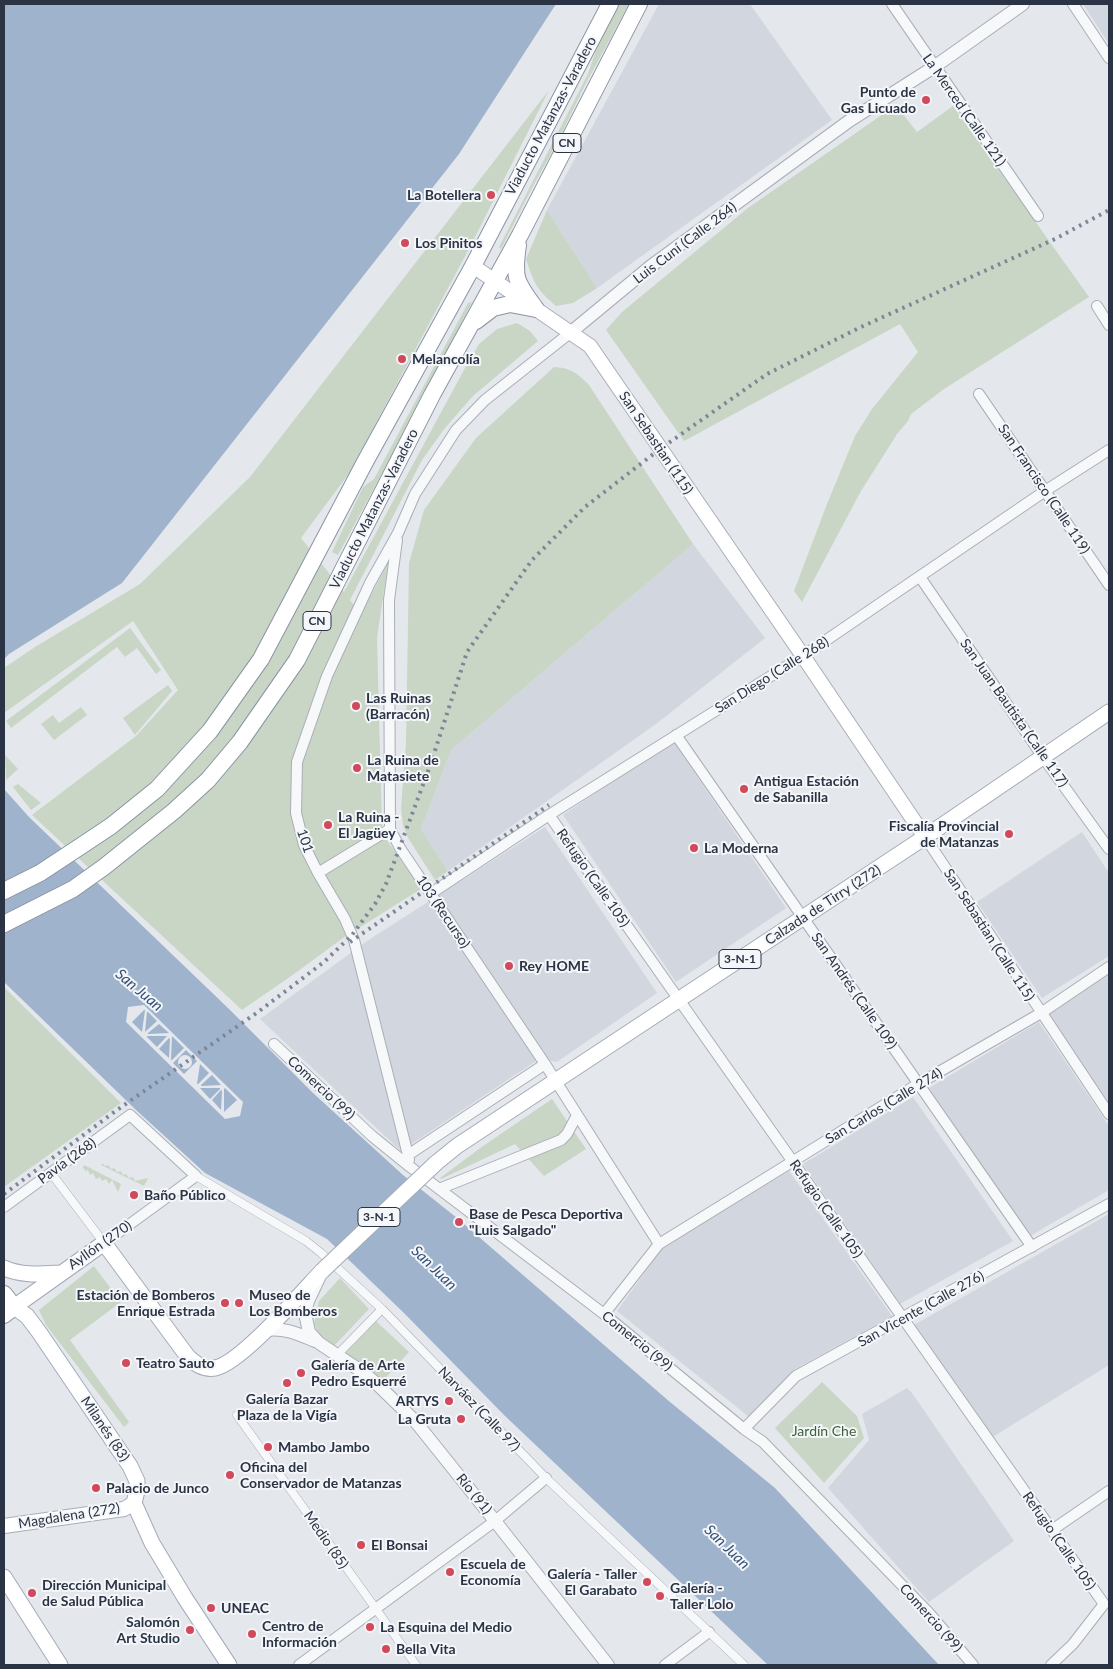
<!DOCTYPE html>
<html>
<head>
<meta charset="utf-8">
<style>
	body { margin:0 }
	#map { position:relative; width:1113px; height:1669px; overflow:hidden; background:#e4e7ec; font-family:Lato,sans-serif }
	canvas { display:block }
	.frame { position:absolute; inset:0; border:5px solid #2b3445; pointer-events:none }
</style>
</head>
<body>
<div id="map">
<canvas width="1113" height="1669"></canvas>
<div class="frame"></div>
</div>
<script>
const ctx = document.querySelector('canvas').getContext('2d');
ctx.lineJoin = 'round';
function paint(path, color) {
  ctx.fillStyle = color;
  ctx.fill(path, 'evenodd');
}
function trace(path, color, width, dash) {
  ctx.strokeStyle = color;
  ctx.lineWidth = width;
  ctx.lineCap = dash ? 'butt' : 'round';
  ctx.setLineDash(dash || []);
  ctx.stroke(path);
}
function write(font, color, halo, rows, align = 'center') {
  ctx.font = font + ' Lato,sans-serif';
  ctx.lineWidth = 4;
  ctx.setLineDash([]);
  ctx.textBaseline = 'middle';
  ctx.strokeStyle = halo;
  ctx.fillStyle = color;
  for (const [text, x, y, turn = 0] of rows) {
    ctx.save();
    ctx.translate(x, y);
    ctx.rotate((+turn || 0) * Math.PI / 180);
    ctx.textAlign = isNaN(turn) ? turn : align;
    if (halo) ctx.strokeText(text, 0, 0);
    ctx.fillText(text, 0, 0);
    ctx.restore();
  }
}
paint(new Path2D(`
	M659 4H750L832 120 597 288 547 210Z
	M1083 4H1109V44Z
	M693 544 765 638 656 724 448 871 421 829 451 750Z
	M673 741 786 908 676 982 563 815Z
	M545 827 657 993 557 1062 539 1059 401 1151 260 1019 370 939Z
	M1082 832 1109 873V956L1042 998 977 902Z
	M1109 973V1106L1047 1013Z
	M1039 1022 1109 1126V1190L1030 1236 929 1088Z
	M913 1097 1013 1241 900 1304 803 1164Z
	M789 1171 892 1316 797 1368 749 1417 617 1311 664 1246Z
	M1109 1214V1365L991 1438 914 1325Z
	M907 1388 912 1393 1014 1541 929 1602 828 1488 869 1440 862 1414Z`), '#d2d6de');
paint(new Path2D(`
	M619 4H629L585 85 555 147 533 186 501 249 499 247 588 74 600 39Z
	M549 90 471 245 350 472 301 538 344 592 465 368 479 344 497 329 517 323 530 331 538 341 473 396 445 428 422 460 350 600 361 614 388 563 377 638 382 829 389 843 421 889 343 938 294 974 242 1010 32 815 136 736 178 690 133 621 4 713V668L35 647 140 584 250 477Z
	M896 105 917 132 953 106 1089 297 944 389 911 414 908 421 897 434 861 491 802 602 794 591 827 504 855 436 872 409 918 352 900 324 684 441 606 330 622 312 748 208Z
	M547 210 597 288 573 303 556 306C536 289 534 283 526 259Z
	M472 302 433 379 338 555 332 552 363 487 374 479 468 303Z
	M554 367C571 368 577 373 589 385L693 544 451 750 421 829 448 871 435 880 408 838 403 825 401 808 406 743 409 563 424 510 476 438Z
	M130 628 161 670 156 674 137 648 125 657 117 647 11 728 6 721Z
	M168 685 172 691 135 735 123 718Z
	M81 707 87 715 54 740 41 724 53 715 59 723Z
	M5 755 18 769 6 780Z
	M18 784 41 803 31 810 13 787Z
	M4 987 121 1103 4 1187Z
	M552 1099 586 1149 544 1176 515 1144 441 1179 440 1178 483 1146Z
	M102 1163 105 1166 108 1165 111 1169 114 1168 117 1172 121 1171 123 1175 126 1174 129 1178 133 1177 135 1181 148 1178 144 1186 101 1165Z
	M84 1165 121 1184 118 1192 112 1180 109 1184 106 1179 102 1181 100 1177 96 1179 93 1173 90 1175 88 1170 85 1171 84 1168 82 1170Z
	M94 1266 121 1302 70 1340 129 1422 124 1427 46 1325 39 1310Z
	M340 1278 369 1309 334 1346 318 1333 314 1323 319 1301Z
	M376 1321 409 1352 380 1384 344 1354Z
	M822 1382 857 1416 864 1438 824 1483 775 1428Z`), '#c9d6c5');
paint(new Path2D(`
	M4 4H556L459 154 122 583 9 654 4 659Z
	M4 789 29 817 228 1008 313 1093 403 1175 457 1218 670 1402 775 1488 939 1665H768L505 1416 404 1313 327 1239 205 1173 136 1110 4 982Z`), '#9fb4cc');
paint(new Path2D(`
	M144 1005 243 1102 240 1116 225 1119 126 1022 128 1007ZM144 1010H145L142 1032 132 1022ZM148 1012 157 1021 145 1032 147 1012ZM159 1024 169 1033 148 1034V1033ZM167 1036 157 1047 147 1037V1036ZM172 1036 184 1048 172 1060H171ZM169 1038 170 1039 169 1058 159 1049ZM186 1050 197 1061 184 1074 173 1063ZM200 1064 209 1073 198 1084H197ZM212 1075 221 1085 201 1086V1085ZM200 1088H220V1089L210 1099ZM225 1088 237 1100 224 1112V1089ZM221 1090 222 1091 221 1110 212 1100Z
	M178 1062a7 7 0 1 1 14 0a7 7 0 1 1-14 0Z`), '#e4e7ec');
const pedestrian = new Path2D(`
	M51 1173 104 1243
	M196 1176 306 1241 321 1253 382 1309 546 1478 744 1665
	M337 1355 382 1309
	M237 1415 416 1665`);
const minor = new Path2D(`
	M892 4 1038 216
	M1073 4 1109 58
	M1097 306 1109 325
	M979 394 1109 585
	M397 540 389 600 390 829 400 848 545 1064 659 1244
	M920 577 1043 757 1109 849
	M676 735 1032 1247
	M549 815 1104 1604 1073 1644 1051 1665
	M925 837 1109 1114
	M318 873 390 829
	M430 894 549 815 803 656 1045 491 1109 450
	M274 1044 372 1136 409 1166 604 1314 744 1429 763 1442 929 1613 973 1665
	M408 1155 354 940 345 919 318 873 304 845 296 813 297 762 327 676 370 583 398 533 415 494 456 430 485 400 570 333
	M409 1160 408 1155 545 1064
	M439 1189 561 1140 567 1134 577 1115
	M4 1207 130 1115 196 1176 104 1243
	M604 1314 659 1244 918 1084 1041 1013 1109 967
	M744 1429 796 1376 1109 1204
	M1052 1530 1109 1491
	M299 1665 495 1521 546 1478
	M665 1665 709 1632`);
const tertiary = new Path2D(`
	M570 333 651 266 849 121 934 67 1023 4
	M319 1278 308 1301 305 1313 309 1332 319 1343 364 1373 378 1385 415 1421 495 1521 608 1665
	M266 1330C286 1328 296 1333 315 1341`);
const secondary = new Path2D(`
	M473 266 590 346 803 656 925 837
	M4 1526 124 1509 134 1503`);
const primary = new Path2D(`
	M436 1163 457 1146 925 837 1109 712
	M4 1268C22 1276 41 1274 60 1273
	M4 1577 60 1665
	M229 1665 185 1598 152 1543 134 1503 137 1491V1481L130 1466 39 1332 27 1316 14 1307 104 1243 188 1357C196 1364 203 1370 215 1368 240 1364 302 1292 322 1271`);
const trunk = new Path2D(`
	M518 245C513 279 516 282 536 309
	M476 321 493 308 510 304 536 309
	M4 891 40 873 81 846 111 826 157 789 210 731 261 659 365 462 473 266 610 4
	M4 924 73 889 104 867 174 811 208 780 240 742 297 660 432 395 520 235 639 4
	M4 1294 14 1307 4 1315`);
trace(pedestrian, '#a9aeb7', 9);
trace(minor, '#a9aeb7', 12);
trace(tertiary, '#a9aeb7', 14);
trace(secondary, '#a9aeb7', 16);
trace(primary, '#a3abb8', 17);
trace(trunk, '#8b94a3', 18);
trace(pedestrian, '#f7f8fa', 8);
trace(minor, '#f7f8fa', 10);
trace(tertiary, '#f7f8fa', 12);
trace(secondary, '#fff', 14);
trace(primary, '#fff', 15);
trace(trunk, '#fff', 16);
trace(new Path2D(`
	M350 942 549 805
	M4 1194 117 1110 258 1012 324 962 352 935 375 904 386 884 430 766 467 652 532 560 585 507 660 449 767 374 861 327 1055 239 1109 210`), '#7d8696', 4, [2.5, 5]);
const primaryBridge = new Path2D(`
	M322 1271 436 1163`);
trace(primaryBridge, '#a3abb8', 17, []);
trace(primaryBridge, '#fff', 15);
for (const [x, y, r, color] of [
	[926,100,5,"#d1495b"],
	[491,195,5,"#d1495b"],
	[405,243,5,"#d1495b"],
	[402,359,5,"#d1495b"],
	[356,706,5,"#d1495b"],
	[357,768,5,"#d1495b"],
	[744,789,5,"#d1495b"],
	[328,825,5,"#d1495b"],
	[1009,834,5,"#d1495b"],
	[694,848,5,"#d1495b"],
	[509,966,5,"#d1495b"],
	[134,1195,5,"#d1495b"],
	[459,1222,5,"#d1495b"],
	[225,1303,5,"#d1495b"],
	[239,1303,5,"#d1495b"],
	[126,1363,5,"#d1495b"],
	[301,1373,5,"#d1495b"],
	[287,1383,5,"#d1495b"],
	[449,1401,5,"#d1495b"],
	[461,1419,5,"#d1495b"],
	[268,1447,5,"#d1495b"],
	[230,1475,5,"#d1495b"],
	[96,1488,5,"#d1495b"],
	[361,1545,5,"#d1495b"],
	[450,1572,5,"#d1495b"],
	[647,1582,5,"#d1495b"],
	[32,1593,5,"#d1495b"],
	[660,1596,5,"#d1495b"],
	[211,1608,5,"#d1495b"],
	[370,1627,5,"#d1495b"],
	[190,1630,5,"#d1495b"],
	[252,1634,5,"#d1495b"],
	[386,1649,5,"#d1495b"]
]) {
  const dot = new Path2D();
  dot.arc(x, y, r, 0, 2 * Math.PI);
  ctx.fillStyle = color;
  ctx.fill(dot);
  trace(dot, '#f4f6f9', 2);
}
for (const [x, y, w] of [
	[567,143,28],
	[317,621,28],
	[740,959,42],
	[379,1217,42]
]) {
  const box = new Path2D();
  box.roundRect(x - w / 2, y - 9.5, w, 19, 4);
  ctx.fillStyle = '#f4f6f9';
  ctx.fill(box);
  trace(box, '#2b3445', 1);
}
write('bold 12px', '#2b3445', null, [
	["CN",567,143],
	["CN",317,621],
	["3-N-1",740,959],
	["3-N-1",379,1217]
]);
write('bold 14px', '#2b3445', '#f4f6f9', [
	["Punto de",916,92,"right"],
	["Gas Licuado",916,108,"right"],
	["La Botellera",481,195,"right"],
	["Los Pinitos",415,243],
	["Melancolía",412,359],
	["Las Ruinas",366,698],
	["(Barracón)",366,714],
	["La Ruina de",367,760],
	["Matasiete",367,776],
	["Antigua Estación",754,781],
	["de Sabanilla",754,797],
	["La Ruina -",338,817],
	["El Jagüey",338,833],
	["Fiscalía Provincial",999,826,"right"],
	["de Matanzas",999,842,"right"],
	["La Moderna",704,848],
	["Rey HOME",519,966],
	["Baño Público",144,1195],
	["Base de Pesca Deportiva",469,1214],
	["\"Luis Salgado\"",469,1230],
	["Estación de Bomberos",215,1295,"right"],
	["Enrique Estrada",215,1311,"right"],
	["Museo de",249,1295],
	["Los Bomberos",249,1311],
	["Teatro Sauto",136,1363],
	["Galería de Arte",311,1365],
	["Pedro Esquerré",311,1381],
	["Galería Bazar",287,1399,"center"],
	["Plaza de la Vigía",287,1415,"center"],
	["ARTYS",439,1401,"right"],
	["La Gruta",451,1419,"right"],
	["Mambo Jambo",278,1447],
	["Oficina del",240,1467],
	["Conservador de Matanzas",240,1483],
	["Palacio de Junco",106,1488],
	["El Bonsai",371,1545],
	["Escuela de",460,1564],
	["Economía",460,1580],
	["Galería - Taller",637,1574,"right"],
	["El Garabato",637,1590,"right"],
	["Dirección Municipal",42,1585],
	["de Salud Pública",42,1601],
	["Galería -",670,1588],
	["Taller Lolo",670,1604],
	["UNEAC",221,1608],
	["Salomón",180,1622,"right"],
	["Art Studio",180,1638,"right"],
	["Centro de",262,1626],
	["Información",262,1642],
	["La Esquina del Medio",380,1627],
	["Bella Vita",396,1649]
], 'left');
write('14px', '#2b3445', '#f4f6f9', [
	["La Merced (Calle 121)",964,110,55],
	["Viaducto Matanzas-Varadero",551,116,-62],
	["Luis Cuní (Calle 264)",685,243,-37],
	["San Sebastian (115)",656,443,56],
	["San Francisco (Calle 119)",1044,489,56],
	["Viaducto Matanzas-Varadero",374,509,-63],
	["San Diego (Calle 268)",772,675,-32],
	["San Juan Bautista (Calle 117)",1014,713,55],
	["101",305,841,71],
	["Refugio (Calle 105)",593,878,55],
	["Calzada de Tirry (272)",823,905,-33],
	["103 (Recurso)",443,912,56],
	["San Sebastian (Calle 115)",989,935,57],
	["San Andrés (Calle 109)",854,991,55],
	["Comercio (99)",321,1088,43],
	["San Carlos (Calle 274)",884,1106,-31],
	["Pavía (268)",67,1161,-36],
	["Refugio (Calle 105)",826,1209,55],
	["Ayllón (270)",100,1245,-35],
	["San Vicente (Calle 276)",921,1309,-29],
	["Comercio (99)",637,1341,39],
	["Narváez (Calle 97)",479,1409,46],
	["Milanés (83)",105,1429,56],
	["Río (91)",474,1494,51],
	["Magdalena (272)",69,1516,-9],
	["Medio (85)",326,1540,55],
	["Refugio (Calle 105)",1059,1541,55],
	["Comercio (99)",931,1618,48]
]);
write('14px', '#3f6138', '#f4f6f9', [
	["Jardín Che",824,1431]
]);
write('italic 15px', '#34527a', '#f4f6f9', [
	["San Juan",139,990,40],
	["San Juan",434,1268,44],
	["San Juan",727,1547,44]
]);
</script>
</body>
</html>
